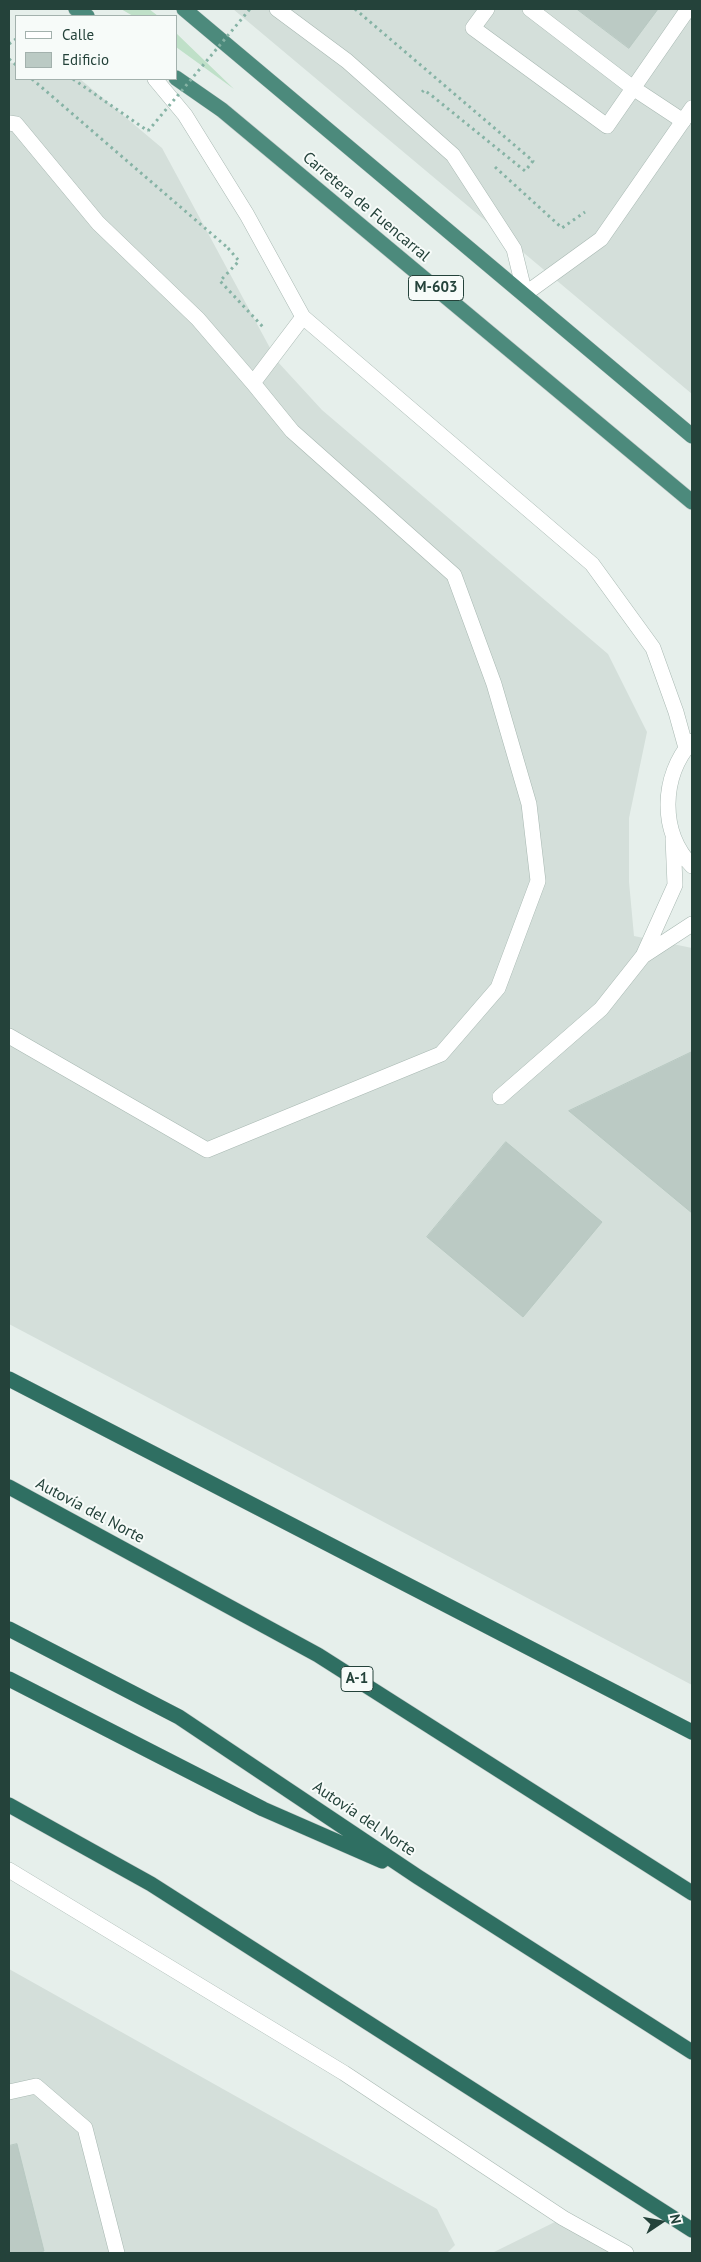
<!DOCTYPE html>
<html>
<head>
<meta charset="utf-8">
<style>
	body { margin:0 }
	#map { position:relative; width:701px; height:2262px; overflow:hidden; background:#e6efeb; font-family:"PT Sans",sans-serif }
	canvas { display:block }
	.frame { position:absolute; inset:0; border:10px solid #24423a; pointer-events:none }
	.legend { position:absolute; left:15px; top:15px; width:162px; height:65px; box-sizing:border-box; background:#f7fbf9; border:1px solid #a3b1ad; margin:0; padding:6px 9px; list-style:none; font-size:15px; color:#24423a }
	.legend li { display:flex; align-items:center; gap:10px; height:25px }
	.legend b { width:25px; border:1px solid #a3b1ad }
	.north { position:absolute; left:636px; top:2197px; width:50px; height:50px; -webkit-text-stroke:4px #f7fbf9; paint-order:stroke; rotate:78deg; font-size:14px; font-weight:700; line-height:20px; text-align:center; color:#24423a }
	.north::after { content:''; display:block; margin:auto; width:18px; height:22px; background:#24423a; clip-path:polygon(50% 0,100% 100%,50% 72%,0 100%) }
</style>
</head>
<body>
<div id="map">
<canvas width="701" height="2262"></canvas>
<div class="frame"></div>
<ul class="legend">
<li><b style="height:6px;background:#fff"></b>Calle</li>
<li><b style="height:14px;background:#bbcac4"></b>Edificio</li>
</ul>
<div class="north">N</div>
</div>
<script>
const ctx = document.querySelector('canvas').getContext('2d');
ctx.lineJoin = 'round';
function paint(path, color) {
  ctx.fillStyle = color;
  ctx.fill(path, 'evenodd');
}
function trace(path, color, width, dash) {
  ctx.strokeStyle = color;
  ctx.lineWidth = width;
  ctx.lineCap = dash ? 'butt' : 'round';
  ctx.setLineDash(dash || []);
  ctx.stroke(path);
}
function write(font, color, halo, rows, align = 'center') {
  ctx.font = font + ' "PT Sans",sans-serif';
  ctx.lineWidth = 4;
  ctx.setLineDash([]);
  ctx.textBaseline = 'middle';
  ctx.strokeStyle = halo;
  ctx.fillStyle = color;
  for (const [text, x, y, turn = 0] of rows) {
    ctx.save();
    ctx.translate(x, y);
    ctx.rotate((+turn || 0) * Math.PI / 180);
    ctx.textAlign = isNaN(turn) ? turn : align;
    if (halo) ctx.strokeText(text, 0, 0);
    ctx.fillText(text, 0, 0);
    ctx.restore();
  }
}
paint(new Path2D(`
	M233 9H692V394Z
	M9 62 16 64V79H80L162 148 277 361 322 410 608 654 647 732 629 818V882L634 936 692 948V1685L9 1324Z
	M9 1969 437 2209 455 2245 447 2253H9Z
	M563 2218 626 2253H492Z`), '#d4dfda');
paint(new Path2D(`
	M121 9H149L158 16H133Z
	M176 33 234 89 176 47Z`), '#bfe0c8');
const building = new Path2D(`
	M577 9H658L629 48Z
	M692 1052V1213L569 1111Z
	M506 1142 602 1222 523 1317 427 1237Z
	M17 2144 44 2251 35 2253H9V2146Z`);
paint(building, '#bbcac4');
trace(building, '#b8c9c2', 1);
const service = new Path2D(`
	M487 9 473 28 607 126 688 9
	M530 9 633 88 683 121
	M9 123 16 124 98 223 198 319 253 383
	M9 1036 207 1150 441 1054 498 988 538 881 529 804 494 684 454 575 292 431 253 383 303 317
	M9 2092 36 2086 85 2128 117 2253`);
const minor = new Path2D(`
	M277 9 347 61 453 155 514 249 525 294 601 239 692 108
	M155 79 185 115 247 215 303 317 592 564 653 648 676 712 686 748
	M692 741C661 776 659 832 692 866
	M643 956 692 924
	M500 1097 601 1009 643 956 675 885 673 838
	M9 1870 344 2073 563 2218 626 2253`);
const trunk = new Path2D(`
	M76 9 87 16
	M184 9 692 436
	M176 78 222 110 692 502`);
const motorway = new Path2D(`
	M9 1379 692 1732
	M9 1487 318 1655 692 1893
	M9 1629 179 1717 418 1877 692 2052
	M9 1679 263 1809 382 1861
	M9 1805 151 1884 692 2230`);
trace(service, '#a8b8b2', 16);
trace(minor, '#a8b8b2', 16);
trace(trunk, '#c2cac8', 16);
trace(motorway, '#c2cac8', 16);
trace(new Path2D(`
	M355 9 533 161 525 171 431 95 424 90 422 92
	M9 44 16 39
	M9 59 16 65
	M73 79 148 131
	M495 167 562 228 585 212
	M228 248 239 261 220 281 263 327`), '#86b3a5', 3, [2.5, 4]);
trace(service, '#fff', 15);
trace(minor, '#fff', 15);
trace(trunk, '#4c8a7c', 15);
trace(motorway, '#2f6f62', 15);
trace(new Path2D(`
	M32 79 228 248
	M148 131 250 9`), '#86b3a5', 3, [2.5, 4]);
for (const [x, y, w] of [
	[436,288,55],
	[357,1679,32]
]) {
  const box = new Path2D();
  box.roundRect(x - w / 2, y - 12.5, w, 25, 4);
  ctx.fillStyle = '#f7fbf9';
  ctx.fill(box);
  trace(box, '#24423a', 1);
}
write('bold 15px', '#24423a', null, [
	["M-603",436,288],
	["A-1",357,1679]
]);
write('16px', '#24423a', '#f7fbf9', [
	["Carretera de Fuencarral",366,207,40],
	["Autovía del Norte",90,1511,28],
	["Autovía del Norte",364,1819,34]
]);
</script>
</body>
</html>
